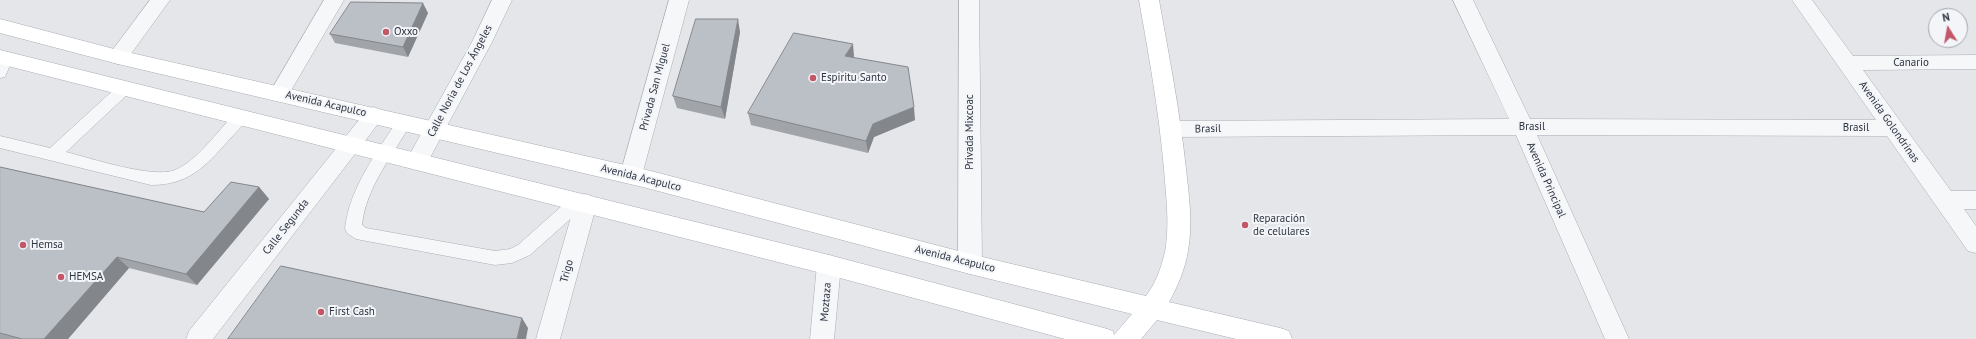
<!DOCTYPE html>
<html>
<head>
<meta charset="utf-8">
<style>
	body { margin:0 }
	#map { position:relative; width:1976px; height:339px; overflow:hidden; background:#e4e6ea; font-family:"PT Sans",sans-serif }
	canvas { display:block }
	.north { position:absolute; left:1928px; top:8px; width:40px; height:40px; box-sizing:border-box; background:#f3f5f8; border:1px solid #a4a8af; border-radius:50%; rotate:349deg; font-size:11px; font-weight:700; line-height:16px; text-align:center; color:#2d3441 }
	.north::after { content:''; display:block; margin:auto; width:14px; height:18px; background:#c15767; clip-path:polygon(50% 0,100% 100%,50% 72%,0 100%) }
</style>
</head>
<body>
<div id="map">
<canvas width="1976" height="339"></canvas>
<div class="north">N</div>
</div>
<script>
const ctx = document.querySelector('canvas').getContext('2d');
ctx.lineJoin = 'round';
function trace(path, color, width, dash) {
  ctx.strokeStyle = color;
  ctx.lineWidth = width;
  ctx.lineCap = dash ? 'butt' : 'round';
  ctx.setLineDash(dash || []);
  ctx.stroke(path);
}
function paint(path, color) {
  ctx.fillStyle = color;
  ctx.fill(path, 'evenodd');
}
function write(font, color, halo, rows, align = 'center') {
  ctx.font = font + ' "PT Sans",sans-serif';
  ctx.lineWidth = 4;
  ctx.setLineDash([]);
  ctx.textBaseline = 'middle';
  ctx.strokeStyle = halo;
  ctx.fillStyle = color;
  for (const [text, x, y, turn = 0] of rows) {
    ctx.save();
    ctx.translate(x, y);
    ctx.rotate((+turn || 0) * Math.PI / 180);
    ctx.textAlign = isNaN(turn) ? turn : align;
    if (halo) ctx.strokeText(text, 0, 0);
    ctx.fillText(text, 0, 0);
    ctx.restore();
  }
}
const lane = new Path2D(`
	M6 53 11 54 13 58 5 77 0 78V56Z
	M125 83 130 84 132 88 130 92 66 152C90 158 153 179 175 170 197 161 218 131 235 113L240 111 245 113 248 117C243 126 235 133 228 141 205 167 188 185 151 185L0 148V136L50 148 120 84Z
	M404 116 409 118 412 122C393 155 366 187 362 225L366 228 495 251 510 249 518 245 573 196 579 195 585 196 587 201 585 206 530 255 512 263 495 265 356 239 347 233 345 228C350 187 377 152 399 118Z`);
const street = new Path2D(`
	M150 0H170L125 62 118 64 111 62 108 57 111 52Z
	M324 0H344L286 99 279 101 272 99 269 94Z
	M492 0H512L492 42 425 167 417 169 409 167 406 161 472 42Z
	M669 0H689L642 175 639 181 631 183 623 181 620 175Z
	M959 0H979L982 264 978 271 970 274 962 271 958 264Z
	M1453 0H1473L1530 119 1876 120 1792 0H1812L1853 56 1976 55V69L1863 70 1951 191H1976V209H1964L1976 226V253L1968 251 1887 136 1537 135 1629 339H1605L1516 135 1172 137 1164 135 1161 129 1164 123 1172 121 1509 119Z
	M374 107 381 110 385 115 381 120 213 339H186L189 331 367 110Z
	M586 194 594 197 597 203 560 339H536L575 203 578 197Z
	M829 255 837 258 841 265 834 339H810L817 265 821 258Z`);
const secondary = new Path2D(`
	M1139 0H1159C1169 56 1180 112 1186 169 1189 196 1193 223 1188 251 1185 269 1178 286 1169 302L1280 328 1289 331 1292 339H1236L1157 320 1141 339H1065L829 275 0 64V50L829 255 1104 328 1113 331 1114 335 1132 314 970 274 647 188 118 64 0 33V19L118 50 647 170 970 254 1146 296C1156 283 1161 268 1165 252 1170 224 1166 197 1164 169 1159 112 1149 56 1139 0Z`);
trace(lane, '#a9adb4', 1);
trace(street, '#a9adb4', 1);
trace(secondary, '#a9adb4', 1);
paint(lane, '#f6f7f9');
paint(street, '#f6f7f9');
paint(secondary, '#fff');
paint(new Path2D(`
	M428 13 408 57 335 43 330 34Z
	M740 32 725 119 677 108 673 96Z
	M854 56V58L915 120 874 137 868 153 751 125 748 113Z
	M0 167 204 212 259 187 269 199 197 285 129 268 68 339H0Z`), '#a1a5aa');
paint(new Path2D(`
	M423 3 428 13 408 57 403 47Z
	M738 19 740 32 725 119 721 107Z
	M853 44 854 56 847 69 845 56Z
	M914 107 915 120 874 137 868 153 866 141 873 124Z
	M259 187 269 199 197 285 186 274Z
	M117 257 129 268 68 339H44Z
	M522 318 528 328 526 339H517Z`), '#83868b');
const building = new Path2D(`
	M351 2 423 3 403 47 330 34Z
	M696 19H738L721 107 673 96Z
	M794 33 853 44 845 56 908 67 914 107 873 124 866 141 748 113Z
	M0 167 204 212 231 182 259 187 186 274 117 257 44 339H22L0 333Z
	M281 266 522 318 517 339H228Z`);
paint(building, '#bbc0c6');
trace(building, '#83868b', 1);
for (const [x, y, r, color] of [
	[386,32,4,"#c15767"],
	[813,78,4,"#c15767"],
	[1245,225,4,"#c15767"],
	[23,245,4,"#c15767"],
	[61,277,4,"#c15767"],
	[321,312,4,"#c15767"]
]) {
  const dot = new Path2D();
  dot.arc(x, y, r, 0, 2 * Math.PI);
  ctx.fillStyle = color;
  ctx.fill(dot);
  trace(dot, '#f3f5f8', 1.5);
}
write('11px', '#2d3441', '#f3f5f8', [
	["Oxxo",394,32],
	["Espiritu Santo",821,78],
	["Reparación",1253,219],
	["de celulares",1253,232],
	["Hemsa",31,245],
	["HEMSA",69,277],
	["First Cash",329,312]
], 'left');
write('11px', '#2d3441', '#f3f5f8', [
	["Canario",1911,63],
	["Calle Noria de Los Ángeles",460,81,-62],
	["Privada San Miguel",655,87,-75],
	["Avenida Acapulco",326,104,13],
	["Avenida Golondrinas",1889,122,55],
	["Brasil",1532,127],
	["Brasil",1856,128],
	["Brasil",1208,129,-1],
	["Privada Mixcoac",970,132,-90],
	["Avenida Acapulco",641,178,14],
	["Avenida Principal",1546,180,66],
	["Calle Segunda",286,227,-52],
	["Avenida Acapulco",955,259,14],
	["Trigo",567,271,-75],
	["Moztaza",826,302,-85]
]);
</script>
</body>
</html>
